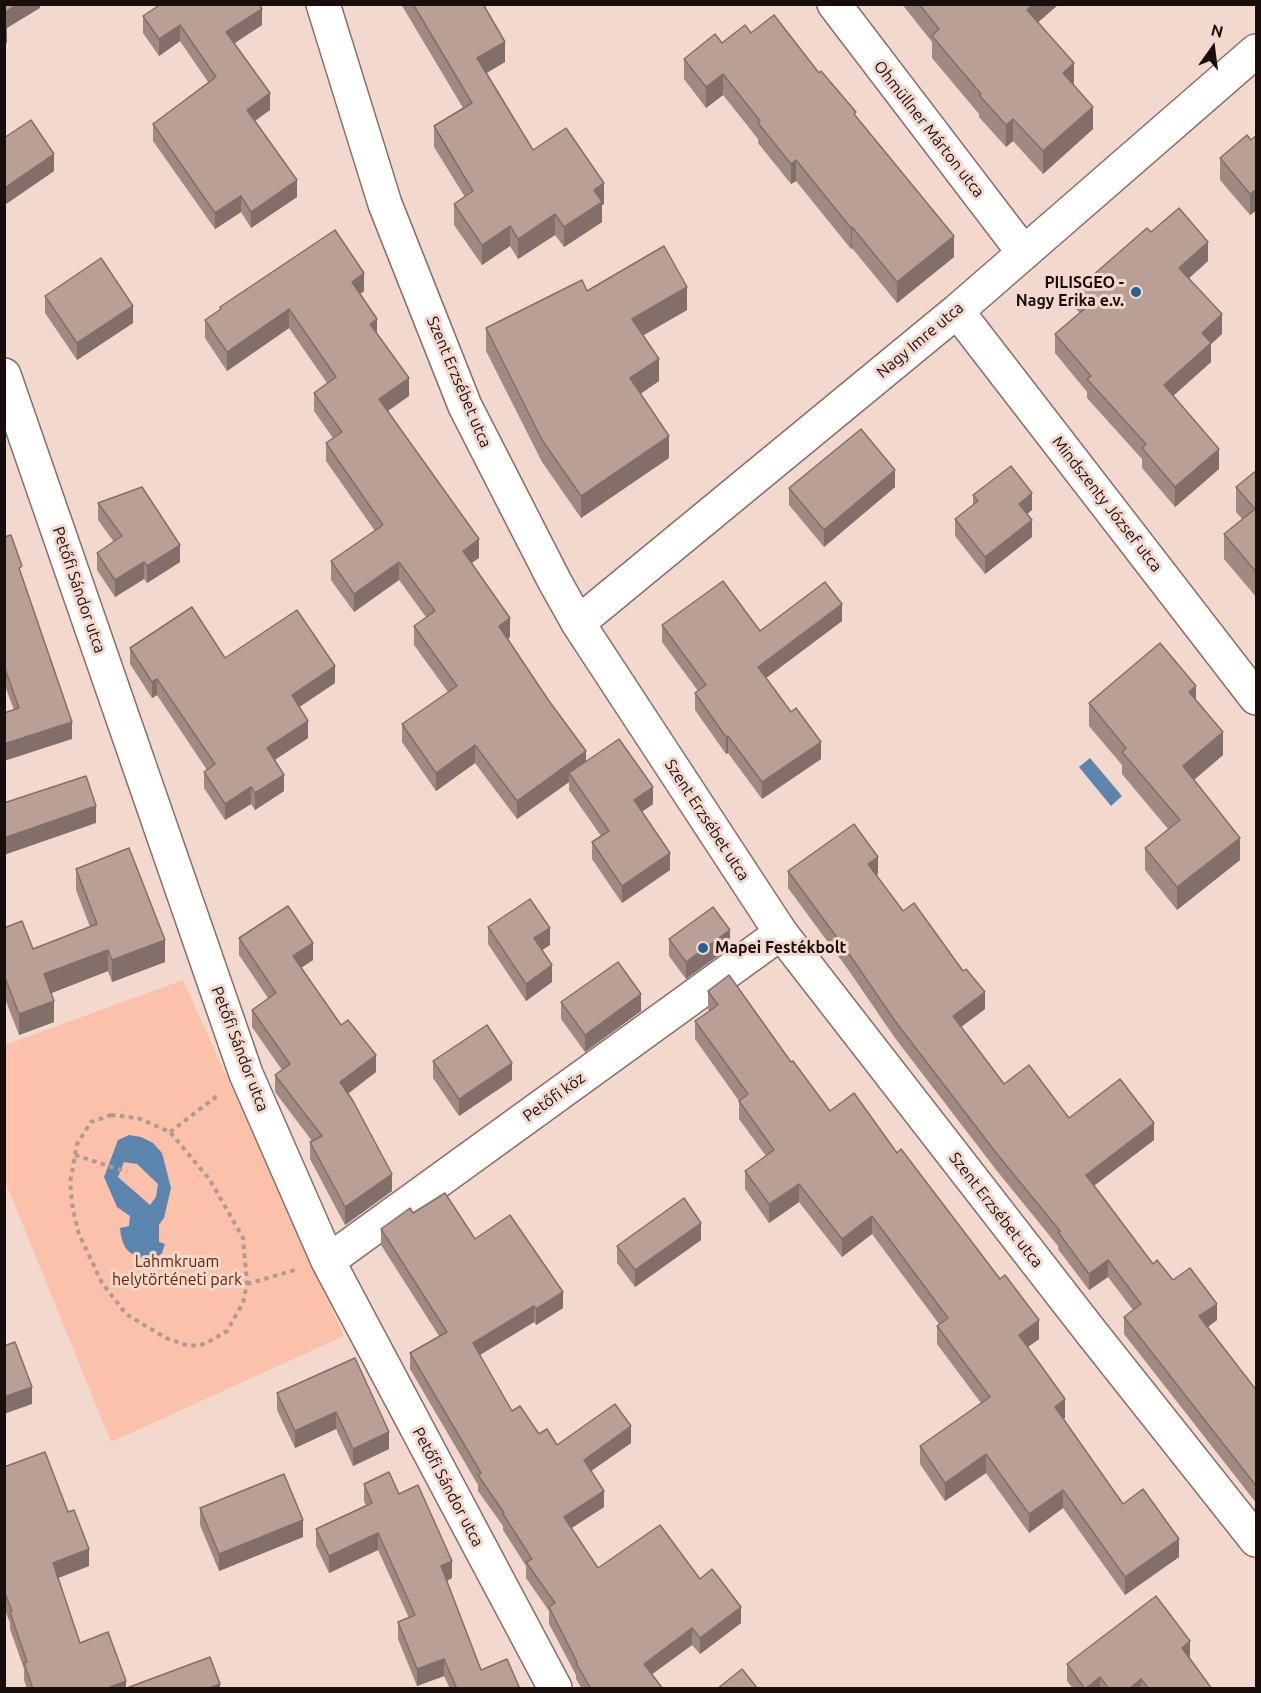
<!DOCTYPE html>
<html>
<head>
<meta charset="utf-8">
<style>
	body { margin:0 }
	#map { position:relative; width:1261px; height:1693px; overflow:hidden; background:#f3d8ce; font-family:Ubuntu,sans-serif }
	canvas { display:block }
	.frame { position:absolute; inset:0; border:6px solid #180f0c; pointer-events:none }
	.north { position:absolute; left:1183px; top:18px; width:60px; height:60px; -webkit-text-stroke:4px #f3d8ce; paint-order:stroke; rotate:14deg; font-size:16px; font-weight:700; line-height:24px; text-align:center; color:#180f0c }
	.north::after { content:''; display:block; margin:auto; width:21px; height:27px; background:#180f0c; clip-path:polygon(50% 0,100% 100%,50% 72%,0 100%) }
</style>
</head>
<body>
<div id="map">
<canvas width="1261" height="1693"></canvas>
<div class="frame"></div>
<div class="north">N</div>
</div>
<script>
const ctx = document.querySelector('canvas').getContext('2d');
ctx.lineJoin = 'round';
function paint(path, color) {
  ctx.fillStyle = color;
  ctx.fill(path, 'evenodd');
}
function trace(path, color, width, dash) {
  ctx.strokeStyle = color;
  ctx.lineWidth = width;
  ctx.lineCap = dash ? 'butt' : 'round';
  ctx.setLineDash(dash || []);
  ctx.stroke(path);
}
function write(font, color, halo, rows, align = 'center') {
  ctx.font = font + ' Ubuntu,sans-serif';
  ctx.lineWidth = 6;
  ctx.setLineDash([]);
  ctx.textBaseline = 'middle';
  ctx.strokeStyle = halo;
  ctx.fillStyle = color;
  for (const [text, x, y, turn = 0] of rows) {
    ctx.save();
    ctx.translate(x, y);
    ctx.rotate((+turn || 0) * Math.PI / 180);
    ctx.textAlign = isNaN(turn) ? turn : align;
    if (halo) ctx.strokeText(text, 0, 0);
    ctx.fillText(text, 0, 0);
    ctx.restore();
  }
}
paint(new Path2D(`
	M183 980 344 1336 111 1442 5 1181V1045Z`), '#fbc1ab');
paint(new Path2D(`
	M1090 758 1122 796 1111 806 1079 767Z
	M129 1135 141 1137 153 1143 162 1153 171 1188 164 1218 159 1225V1242L165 1244 162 1253 152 1262C131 1255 122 1252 120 1228L129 1226 130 1216 117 1207 104 1177 118 1140ZM124 1162 137 1164 158 1184 156 1197 150 1205 118 1177Z`), '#5c85ad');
const street = new Path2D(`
	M323 4 385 204 465 406 555 582 578 623 781 933 1091 1332 1256 1540
	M834 4 1024 253
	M957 311 1256 698
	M4 375 246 1074 328 1261 555 1688
	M578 623 957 311 1256 51
	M328 1261 781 933`);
trace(street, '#876f66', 36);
trace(new Path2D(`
	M111 1115 138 1118 170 1132 210 1180 243 1238 247 1284 243 1303 227 1331 205 1344 189 1346 166 1338 126 1314 102 1283 79 1234 73 1210 70 1183 77 1144 91 1122Z
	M170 1132 217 1096
	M75 1155 127 1172
	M247 1284 295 1270`), '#b09a92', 4, [4.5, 4.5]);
trace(street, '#fff', 33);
paint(new Path2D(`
	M401 4H483L505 62 487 73 533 150 604 204 602 205V222L564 247 555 235 518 259 510 246 482 265 454 225V204L465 197 434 147V126L463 108Z
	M902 4H1059L1038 22 1074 85 1093 129 1043 174 1013 141 1006 147 979 117V114L932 58V42Z
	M143 16 262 25 234 43 270 110 255 121 297 197 251 228 241 212 215 229 153 141V124L208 82 180 41 159 56 143 33Z
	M751 33 819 73 856 116 954 257 897 303 852 248 851 249 796 181 791 184 758 143V139L723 95 706 108 684 79V59Z
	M1257 135V210L1250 215 1220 180V158L1251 140Z
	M4 138 54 171 6 204 4 203Z
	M1151 232 1208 261 1189 278 1222 334 1211 344V362L1173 396 1219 469 1175 507 1142 468V459L1087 398V392L1055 353V334L1080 313 1076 309V290Z
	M364 291 360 294 377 333 409 396 388 411 479 558 471 563 510 637 508 639 586 761 653 804 642 812 670 870 622 903 592 859V842L601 836 569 790V782L517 819 475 763 436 791 402 742V724L448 692 414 645V626L426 617 399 580 354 612 331 580V561L375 531 326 461V443L333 438 314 411V393L327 383 289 328 227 371 205 338V320L220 310V307Z
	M587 291 687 310 643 335 659 381 640 394 669 458 581 518 542 462 486 351V328Z
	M45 296 133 323 77 360 45 313Z
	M1257 470V598L1224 559V534L1242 519 1236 512V487Z
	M895 487 824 547 789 505V488Z
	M973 495 1032 510 1027 514 1032 537 985 574 955 536V519L973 505Z
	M98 503 180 562 147 583 144 579 115 597 97 570V553L114 542 98 520Z
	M4 537 22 577 72 739 14 710 4 683Z
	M842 621 766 678 821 759 762 799 728 753 726 754 695 710V693L698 691 662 642V625L760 631Z
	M130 648 225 658 335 683 299 707 308 738 274 760 284 791 255 810 251 804 225 820 204 788V772L207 770 157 695 152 698 130 664Z
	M1196 700 1223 755 1194 780 1240 860 1177 910 1145 870V848L1168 829 1122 774V765L1089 726V703Z
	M76 869 165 962 112 982 108 971 51 993 54 1022 19 1035 4 996V928L33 949 90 927 76 890Z
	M788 871 878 874 876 875 903 911 985 1009 961 1027 1004 1084 1069 1118 1154 1140 1094 1185 1153 1264 1173 1280 1217 1320 1208 1327 1257 1391V1504L1124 1334V1317L1133 1310 1108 1277 1089 1290 1058 1249V1246L997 1171 895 1038 847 968 788 888Z
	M488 927 550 945 542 950 552 982 526 1001 488 944Z
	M239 938 313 960 301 968 341 1025 376 1072 348 1094 392 1191 345 1225 310 1159V1142L312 1141 275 1092V1075L282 1070 252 1027V1010L268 998 239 955Z
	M669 939 730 947 686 979 669 956Z
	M708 991 791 1062 830 1111 897 1153 1039 1339 1028 1347 1065 1418 1063 1419 1123 1504 1179 1557 1125 1595 1063 1508 1029 1533 986 1473 945 1501 920 1464V1446L981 1403 937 1344V1326L939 1324 872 1234 842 1257 799 1202 769 1223 745 1189V1171L766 1156 739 1119V1101L695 1039V1021L709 1011 708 1009Z
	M561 1002 641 1011 585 1052 561 1019Z
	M433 1061 512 1080 459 1116 433 1078Z
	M413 1213 475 1239 563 1308 536 1325 534 1322 480 1355 512 1411 539 1434 557 1445 631 1443 591 1471 604 1507 571 1528 598 1568 700 1579 741 1623 700 1654 692 1645 652 1674 663 1689H582L576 1679V1675L549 1624V1611L526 1578V1566L503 1530V1526L478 1491V1485L410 1369V1353L439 1336 381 1245V1229Z
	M701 1240 635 1287 617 1263V1246Z
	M355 1358 389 1449 353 1466 336 1429 295 1448 277 1410V1393Z
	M4 1467 68 1512 89 1566 58 1578 80 1643 126 1688 220 1689H27L24 1680V1669L10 1629V1623L4 1608Z
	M364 1484 399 1494 452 1578 447 1581 481 1670 520 1689H450L444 1676 417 1686 398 1639V1622L409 1618 378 1550 329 1573 316 1546V1529L366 1506 364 1501Z
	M200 1508 303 1537 219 1571 200 1525Z
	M1190 1658 1212 1689H1073L1067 1681V1664Z`), '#9f8981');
paint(new Path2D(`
	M18 4H40V8L7 28V43L4 44V13Z
	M1033 4H1059L1027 32V10Z
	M262 9V25L226 49V32Z
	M180 25V41L159 56V39Z
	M505 42V62L477 78V58Z
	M1074 63V85L1063 73Z
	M723 74V95L706 108V87Z
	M270 93V110L247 126V110Z
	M1093 107V129L1043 174V151Z
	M1013 119V141L1006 147V125Z
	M54 154V171L6 204V187Z
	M796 160V181L791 184V164Z
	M297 180V197L251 228V212Z
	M604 183V204L602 205V222L564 247V227L594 190Z
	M1257 189V210L1250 215V194Z
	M241 196V212L215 229V213Z
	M555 214V235L518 259V239Z
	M510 226V246L482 265V245Z
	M852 227V248L851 249V228Z
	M954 236V257L897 303V282Z
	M1208 242V261L1179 287V268Z
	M364 273V291L352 300V282Z
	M687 287V310L632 342V319Z
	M133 306V323L77 360V343Z
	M289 309V328L227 371V352Z
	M1222 314V334L1211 344V362L1164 404V385L1202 333Z
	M377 319V338L370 324Z
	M659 359V381L630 401V378Z
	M409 378V396L379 417V399Z
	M669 436V458L581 518V496Z
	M1219 449V469L1175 507V487Z
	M895 470V487L824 547V530Z
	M1032 493V510L1019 521V504Z
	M1032 520V537L985 574V557Z
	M479 539V558L463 569V551Z
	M180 545V562L147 583V566Z
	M144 562V579L115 597V580Z
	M399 562V580L354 612V594Z
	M842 604V621L758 684V667Z
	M510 618V637L499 644V626Z
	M335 666V683L292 712V695Z
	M157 679V695L152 698V682Z
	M1196 686V708L1189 692Z
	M308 721V738L267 765V748Z
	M72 722V739L4 761V744Z
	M1223 732V755L1183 789V766Z
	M728 736V753L726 754V737Z
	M821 742V759L762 799V782Z
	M475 745V763L436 791V773Z
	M586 751V770L569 773V782L517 819V801Z
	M284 775V791L255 810V793Z
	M251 787V804L225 820V804Z
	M653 787V804L634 817V800Z
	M96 806V823L4 855V838Z
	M1240 838V860L1177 910V887Z
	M670 853V870L622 903V886Z
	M878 857V874L868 881V864Z
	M550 928V945L534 955V938Z
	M730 930V947L686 979V962Z
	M165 940V962L112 982V960Z
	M313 943V960L293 973V956Z
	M108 950V971L44 996V974Z
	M552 965V982L526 1001V984Z
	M985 992V1009L953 1033V1016Z
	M641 994V1011L585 1052V1035Z
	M54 1001V1022L19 1035V1014Z
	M376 1055V1072L340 1099V1082Z
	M512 1063V1080L459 1116V1099Z
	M1154 1123V1140L1086 1192V1175Z
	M392 1174V1191L345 1225V1207Z
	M799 1184V1202L769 1223V1204Z
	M872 1216V1234L842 1257V1239Z
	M701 1223V1240L635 1287V1270Z
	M1108 1260V1277L1089 1290V1274Z
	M563 1292V1308L536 1325V1309Z
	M1217 1304V1320L1199 1333V1316Z
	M534 1306V1322L473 1359V1343Z
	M1039 1320V1339L1019 1353V1335Z
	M32 1387V1404L4 1414V1397Z
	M1065 1399V1418L1055 1425V1407Z
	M336 1412V1429L295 1448V1431Z
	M631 1426V1443L584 1476V1460Z
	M389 1432V1449L353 1466V1449Z
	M986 1454V1473L945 1501V1483Z
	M1063 1490V1508L1029 1533V1514Z
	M604 1491V1507L564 1533V1517Z
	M303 1520V1537L219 1571V1554Z
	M378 1533V1550L329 1573V1556Z
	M1179 1539V1557L1125 1595V1577Z
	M89 1549V1566L53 1580V1563Z
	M452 1561V1578L441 1583V1566Z
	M741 1607V1623L700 1654V1638Z
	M692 1628V1645L644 1680V1664Z
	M1190 1641V1658L1182 1648Z
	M444 1659V1676L417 1686V1669Z
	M1100 1677V1689H1086Z
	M1141 1679V1689H1129Z
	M126 1681V1689H105Z
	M220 1684V1689H207Z`), '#826f69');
const building = new Path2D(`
	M4 4H18L4 13Z
	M161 4H259L262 9 226 32 270 93 247 110 297 180 251 212 241 196 215 213 153 124 216 77 180 25 159 39 143 16Z
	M413 4H483L505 42 477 58 533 150 566 128 604 183 594 190 602 202 564 227 555 214 518 239 510 226 482 245 454 204 473 191 434 126 472 103Z
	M919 4H1033L1027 10 1074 63 1063 73 1093 107 1043 151 1013 119 1006 125 979 95 981 94 932 36 939 29Z
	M774 15 819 73 821 71 856 112 854 114 954 236 897 282 852 227 851 228 796 160 791 164 758 123 760 121 723 74 706 87 684 59 715 34 722 43 745 25 751 33Z
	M31 120 54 154 6 187 4 186V138Z
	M1247 135 1251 140 1257 135V189L1250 194 1220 158Z
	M1179 208 1208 242 1179 268 1222 314 1202 333 1211 343 1164 385 1219 449 1175 487 1142 448 1146 444 1087 379 1091 376 1055 334 1089 305 1076 290 1147 228 1151 232Z
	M335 230 364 273 352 282 377 319 370 324 409 378 379 399 479 539 463 551 510 618 499 626 549 701 586 751 517 801 475 745 436 773 402 724 457 686 414 626 435 611 399 562 354 594 331 561 383 525 326 443 342 432 314 393 336 377 289 309 227 352 205 320 221 309 220 307Z
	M664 246 687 287 632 319 659 359 630 378 669 436 581 496 542 440 486 328 582 280 587 291Z
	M101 258 133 306 77 343 45 296Z
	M861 429 895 470 824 530 789 488Z
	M1011 466 1032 493 1019 504 1032 520 985 557 955 519 978 501 973 495Z
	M1257 470V573L1224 534 1255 509 1236 487Z
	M142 487 180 545 147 566 144 562 115 580 97 553 122 536 98 503Z
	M11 535 22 566 19 568 72 722 4 744V713L19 708 4 666V537Z
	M723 581 760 631 825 582 842 604 758 667 791 712 796 708 821 742 762 782 728 736 726 737 695 693 706 685 662 625Z
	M192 607 225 658 297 610 335 666 292 695 308 721 267 748 284 775 255 793 251 787 225 804 204 772 215 764 157 679 152 682 130 648Z
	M1160 643 1196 686 1189 692 1223 732 1183 766 1240 838 1177 887 1145 848 1180 820 1122 752 1126 748 1089 703Z
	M619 739 653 787 634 800 670 853 622 886 592 842 609 831 569 773Z
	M86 776 96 806 4 838V803Z
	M854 824 878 857 868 864 903 911 914 903 963 971 966 969 985 992 953 1016 1004 1084 1029 1065 1069 1118 1120 1079 1154 1123 1086 1175 1153 1264 1157 1260 1173 1280 1190 1268 1217 1304 1199 1316 1257 1391V1487L1124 1317 1141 1304 1108 1260 1089 1274 1058 1232 1060 1231 997 1154 895 1021 847 951 788 871Z
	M129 848 165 940 112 960 108 950 44 974 54 1001 19 1014 4 975V928L22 921 33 949 97 924 76 869Z
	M530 899 550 928 534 938 552 965 526 984 488 927Z
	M288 906 313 943 293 956 341 1025 348 1020 376 1055 340 1082 353 1101 392 1174 345 1207 310 1142 322 1136 275 1075 290 1064 252 1010 276 993 239 938Z
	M713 907 730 930 686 962 669 939Z
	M618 962 641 994 585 1035 561 1002Z
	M729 975 791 1062 793 1061 830 1111 854 1093 897 1153 901 1149 1000 1279 1005 1275 1039 1320 1019 1335 1065 1399 1055 1407 1123 1504 1143 1489 1179 1539 1125 1577 1063 1490 1029 1514 986 1454 945 1483 920 1446 990 1397 937 1326 948 1318 872 1216 842 1239 799 1184 769 1204 745 1171 774 1150 739 1101 748 1094 695 1021 718 1005 708 991Z
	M487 1025 512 1063 459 1099 433 1061Z
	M445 1193 475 1239 510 1215 563 1292 536 1309 534 1306 473 1343 512 1411 520 1406 539 1434 547 1429 557 1445 615 1404 631 1426 584 1460 604 1491 564 1517 598 1568 660 1525 700 1579 712 1569 741 1607 700 1638 692 1628 644 1664 663 1689H591L576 1663 577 1662 549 1607 555 1603 526 1562 532 1559 503 1514 504 1513 478 1475 481 1473 410 1353 447 1332 381 1229 410 1208 413 1213Z
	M684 1198 701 1223 635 1270 617 1246Z
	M15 1342 32 1387 4 1397V1346Z
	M355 1358 389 1432 353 1449 336 1412 295 1431 277 1393Z
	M45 1452 68 1512 74 1510 89 1549 53 1563 80 1643 108 1632 126 1681 105 1689H33L24 1663 27 1662 10 1612 12 1611 4 1591V1467Z
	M389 1472 399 1494 418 1485 452 1561 441 1566 481 1670 507 1659 520 1689H457L444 1659 417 1669 398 1622 415 1615 378 1533 329 1556 316 1529 372 1503 364 1484Z
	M284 1474 303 1520 219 1554 200 1508Z
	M1156 1596 1190 1641 1182 1648 1212 1689H1149L1141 1679 1129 1689H1109L1100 1677 1085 1689 1067 1664Z
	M210 1657 220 1684 207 1689H124Z
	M742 1669 758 1689H717Z`);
paint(building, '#b99f96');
trace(building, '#826f69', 1.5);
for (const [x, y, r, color] of [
	[1136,292,6,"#236097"],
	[703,948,6,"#236097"]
]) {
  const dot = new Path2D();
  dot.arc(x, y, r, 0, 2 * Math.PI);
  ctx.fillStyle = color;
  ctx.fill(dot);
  trace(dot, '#f3d8ce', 2);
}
write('16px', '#180f0c', '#f3d8ce', [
	["Ohmüllner Márton utca",929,129,52],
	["Nagy Imre utca",920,340,-40],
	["Szent Erzsébet utca",459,382,67],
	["Mindszenty József utca",1107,504,52],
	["Petőfi Sándor utca",79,590,71],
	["Szent Erzsébet utca",707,820,57],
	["Petőfi Sándor utca",240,1049,69],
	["Petőfi köz",554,1097,-36],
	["Szent Erzsébet utca",996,1210,52],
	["Petőfi Sándor utca",448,1487,62]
]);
write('bold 16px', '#180f0c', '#f3d8ce', [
	["PILISGEO -",1124,283],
	["Nagy Erika e.v.",1124,301],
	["Mapei Festékbolt",715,948,"left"]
], 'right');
write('16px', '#682404', '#f3d8ce', [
	["Lahmkruam",177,1262],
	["helytörténeti park",177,1280]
]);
</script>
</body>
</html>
